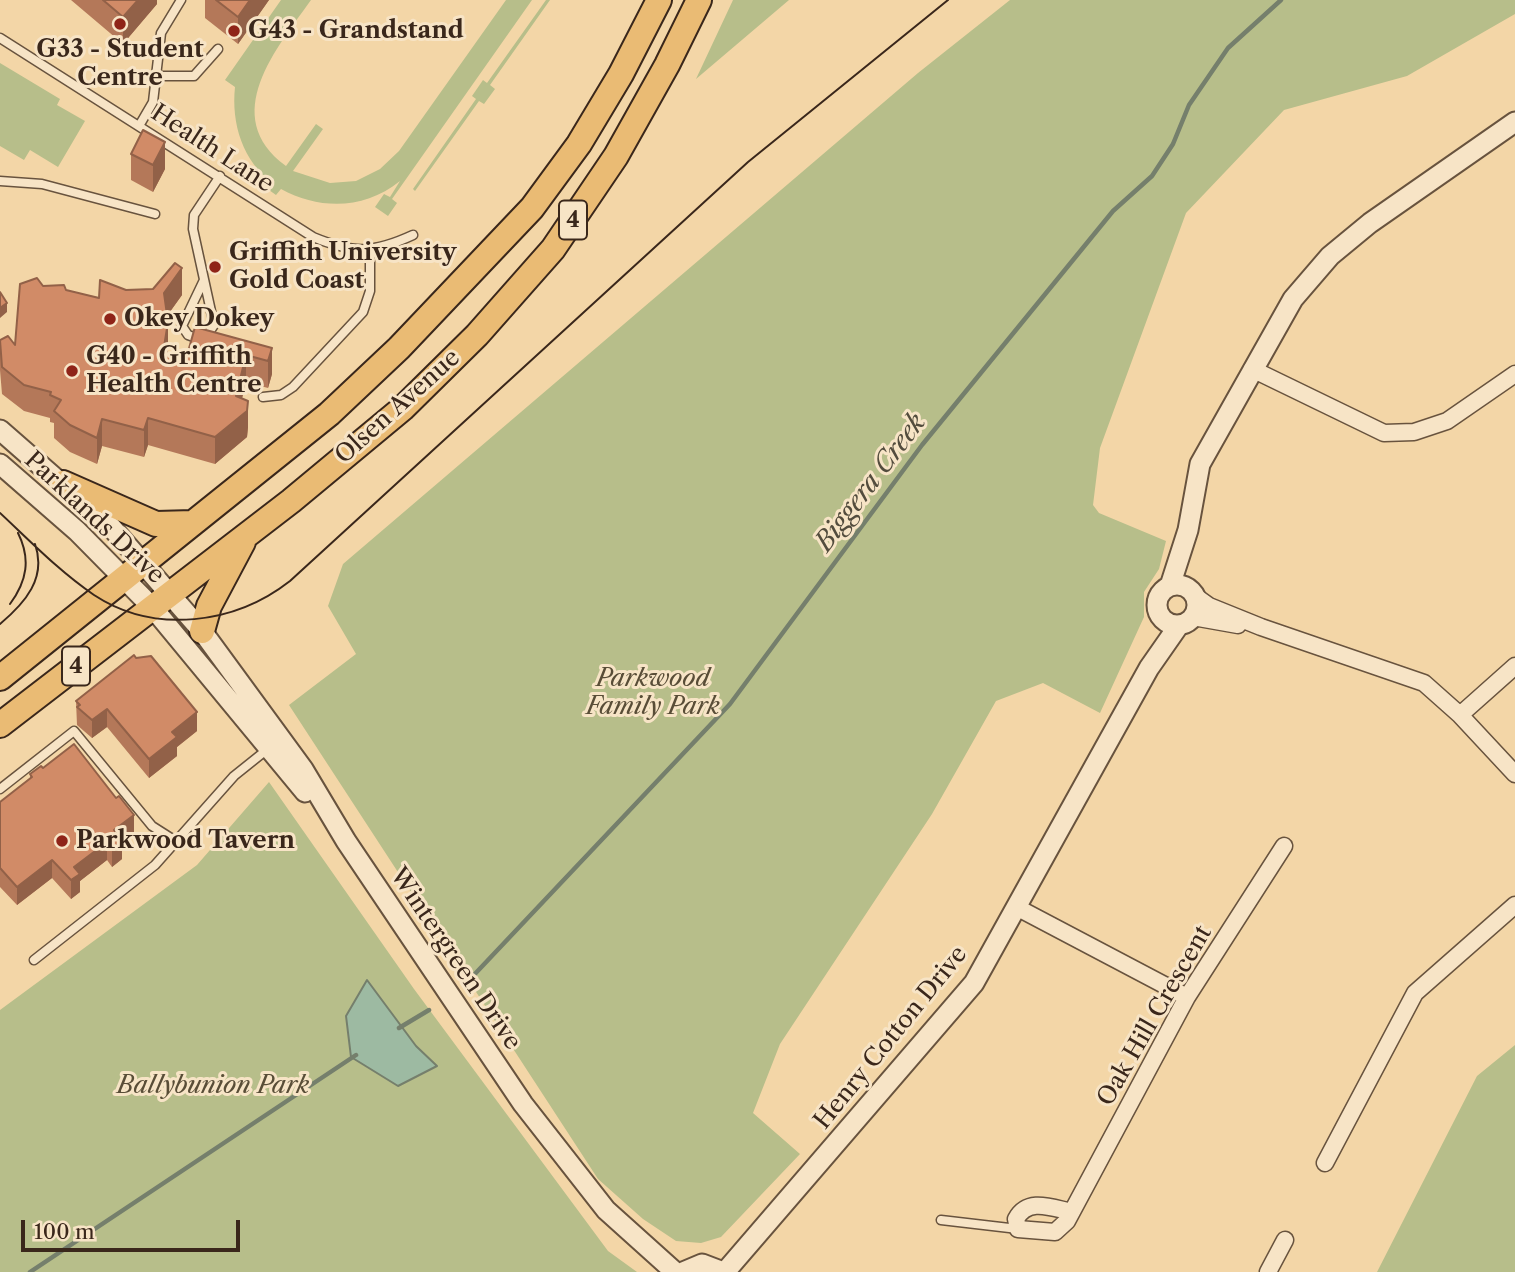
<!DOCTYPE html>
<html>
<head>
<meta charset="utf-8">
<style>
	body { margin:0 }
	#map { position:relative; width:1515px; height:1272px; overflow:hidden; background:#f3d6a7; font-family:"Libre Caslon Text",serif }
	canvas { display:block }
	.scale { position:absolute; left:21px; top:1220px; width:219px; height:32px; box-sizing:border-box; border:4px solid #3a271b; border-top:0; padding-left:9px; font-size:21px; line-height:24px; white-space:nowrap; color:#3a271b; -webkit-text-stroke:5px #f7e4c6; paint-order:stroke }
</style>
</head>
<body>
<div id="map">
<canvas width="1515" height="1272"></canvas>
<div class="scale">100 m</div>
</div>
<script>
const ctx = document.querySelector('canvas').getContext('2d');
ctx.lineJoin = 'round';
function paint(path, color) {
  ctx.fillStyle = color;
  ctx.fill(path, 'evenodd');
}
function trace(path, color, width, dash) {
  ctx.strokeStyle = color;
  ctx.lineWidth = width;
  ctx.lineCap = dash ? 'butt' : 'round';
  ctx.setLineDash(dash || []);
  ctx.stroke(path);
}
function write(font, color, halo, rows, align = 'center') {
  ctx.font = font + ' "Libre Caslon Text",serif';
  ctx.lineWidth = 6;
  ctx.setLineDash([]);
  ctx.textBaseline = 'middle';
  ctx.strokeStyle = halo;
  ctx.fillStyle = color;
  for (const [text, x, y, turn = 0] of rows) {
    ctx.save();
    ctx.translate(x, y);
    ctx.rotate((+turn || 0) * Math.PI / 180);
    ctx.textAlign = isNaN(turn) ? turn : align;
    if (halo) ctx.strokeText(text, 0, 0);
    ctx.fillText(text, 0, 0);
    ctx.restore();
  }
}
paint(new Path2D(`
	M281 0H311C277 48 218 116 286 166L316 124 323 129 293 171 330 183 356 181 380 169 399 151 506 0H532L392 199 397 203 388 216 375 207 384 194 390 197 400 181C364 210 320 210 281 189L276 195 269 190 273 184C243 161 231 124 235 87L225 80Z
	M546 0H550L490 85 495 89 484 104 479 101 415 191 413 189 476 99 472 96 483 80 487 83Z
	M733 0H789L696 79Z
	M1010 0H1515V14L1407 76 1284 110 1186 213 1100 448 1093 505 1099 513 1166 541 1159 569 1144 592V617L1100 713 1043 683 996 701 932 814 780 1044 753 1113 800 1154 721 1237 701 1243 676 1241 643 1219 598 1179 289 705 356 654 328 606 343 564 918 73Z
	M0 63 60 99 57 105 85 121 58 167 30 150 24 160 0 146Z
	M269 782 414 989 608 1251 637 1272H0V1010L197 865Z
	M1515 1045V1272H1377L1477 1076Z`), '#b7be8a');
const water = new Path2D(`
	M367 980 416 1046 437 1066 398 1086 351 1057 346 1016Z`);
paint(water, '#9dbaa2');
trace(water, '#757f6c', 2);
trace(new Path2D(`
	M472 977 730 704 922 445 1113 211 1152 176 1173 144 1189 105 1228 48 1281 0
	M399 1028 429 1010
	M30 1272 356 1055`), '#757f6c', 4.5);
const service = new Path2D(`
	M0 38 313 237C354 254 374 253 413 235
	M156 76H194L218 49
	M139 126 153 102 161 33 181 0
	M0 181 42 184 155 214
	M204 280 182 326 188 335 199 339 208 334 214 325 193 229 194 215 220 176
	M263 397 281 395 293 387 363 312 370 291V251
	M0 789 74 731 152 826 174 840
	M34 960 155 865 234 776 269 748
	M941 1220 1018 1229`);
const minor = new Path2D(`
	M1252 369 1384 433 1414 432 1447 421 1515 374
	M1195 596 1209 606 1261 627 1424 683 1460 715 1515 774
	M1193 617 1238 625
	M1460 715 1515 666
	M1018 908 1187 997
	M1325 1163 1415 993 1515 905
	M1072 1212C1052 1208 1028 1197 1016 1219L1018 1229 1055 1232 1067 1221 1187 997 1284 846
	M1268 1272 1285 1240`);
const tertiary = new Path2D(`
	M0 430 112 528 202 631 303 769 346 841 523 1104 606 1210 675 1272
	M0 464 77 531 153 608 305 792
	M1157 605a20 20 0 1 1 40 0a20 20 0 1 1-40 0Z
	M1170 586 1188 530 1200 464 1293 299 1330 256 1370 223 1515 122
	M683 1272 702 1264 723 1272
	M725 1272 974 983 1149 668 1179 625`);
const primary = new Path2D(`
	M63 483 156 524 193 523
	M202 631 209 606 243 542
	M0 678 329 414 399 348 532 208 579 144 621 74 659 0
	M0 725 291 501 403 408 477 335 553 249 616 156 667 65 699 0`);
trace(service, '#68533e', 11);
trace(minor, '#68533e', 19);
trace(tertiary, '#68533e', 23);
trace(primary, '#3a271b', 28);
trace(service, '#f7e4c6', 8);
trace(minor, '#f7e4c6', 16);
trace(tertiary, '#f7e4c6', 19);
trace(primary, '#eabb74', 24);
trace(new Path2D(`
	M0 513C30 541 60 572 94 595 155 635 235 624 290 581L748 162 948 0
	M10 604C27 581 31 559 18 533
	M0 624C25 603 47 578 35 544`), '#3a271b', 2);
paint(new Path2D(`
	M71 0H157V4L123 44Z
	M205 0H269L238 44 205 18Z
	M131 154 165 169 153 192 131 180Z
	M43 286 99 298 126 290 182 295 167 316V354L186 359 272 348V374L268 388 246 382 242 398 248 427 247 437 215 464 148 445 144 457 102 446 97 464 70 452 54 438V423L50 422V418L24 411 2 394 0 370V340L15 345Z
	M76 701 197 731 177 747V756L149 778 107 727 92 738 77 725Z
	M43 768 134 833 122 842V859L112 867 107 860 80 881V892L71 899 52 878 17 905 0 887V802L30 778V774Z`), '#b47859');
paint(new Path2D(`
	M138 0H157V4L123 44V17Z
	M250 0H269L238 44V17Z
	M165 142V169L153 192V165Z
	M182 268V295L164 320V293Z
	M7 303V312L0 318V308Z
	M168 322V349L163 380V353Z
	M272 348V374L268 388V361Z
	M246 355V382L237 419 248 401V427L247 437 215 464V437L236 396Z
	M148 418V445L144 457V430Z
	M102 419V446L97 464V438Z
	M107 709V727L92 738V720Z
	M197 712V731L177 747V756L149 778V759L172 732Z
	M134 815V833L122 842V859L112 867V849L114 830Z
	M107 842V860L80 881V892L71 899V880L74 867Z
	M52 860V878L17 905V887Z`), '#926148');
const building = new Path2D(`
	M103 0H138L123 17Z
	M216 0H250L238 17Z
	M143 130 165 142 153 165 131 154Z
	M175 263 182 268 164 293 168 322 163 353 186 359 195 327 272 348 268 361 246 355 236 396 248 401 247 411 215 437 148 418 144 430 102 419 97 438 70 425 54 411 61 400 50 395 51 392 24 385 2 367 0 340 8 336 15 345 20 284 37 278 43 286 64 285 66 290 99 298 100 280 126 290 153 289Z
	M0 292 7 303 0 308Z
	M134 655 136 658 151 656 197 712 172 732 177 737 149 759 107 709 92 720 77 707 80 705 76 701Z
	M74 744 116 798 119 796 134 815 114 830 122 841 112 849 107 842 74 867 80 874 71 880 52 860 17 887 0 868V802L32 777 30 774 41 766 43 768Z`);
paint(building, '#d18b67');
trace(building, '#926148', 2);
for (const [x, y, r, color] of [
	[120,24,7,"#8f2418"],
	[234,31,7,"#8f2418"],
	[215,267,7,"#8f2418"],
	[110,319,7,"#8f2418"],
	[72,371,7,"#8f2418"],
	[62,841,7,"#8f2418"]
]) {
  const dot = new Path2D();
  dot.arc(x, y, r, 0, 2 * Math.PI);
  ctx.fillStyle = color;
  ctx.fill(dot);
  trace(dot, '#f7e4c6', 2.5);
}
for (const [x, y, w] of [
	[573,220,28],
	[76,666,28]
]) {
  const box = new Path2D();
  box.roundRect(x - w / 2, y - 19.5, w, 39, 5);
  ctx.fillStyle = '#f7e4c6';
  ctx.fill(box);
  trace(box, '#3a271b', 2);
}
write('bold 23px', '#3a271b', null, [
	["4",573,220],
	["4",76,666]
]);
write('bold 24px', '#3a271b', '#f7e4c6', [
	["G43 - Grandstand",248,31],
	["G33 - Student",120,50,"center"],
	["Centre",120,78,"center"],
	["Griffith University",229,253],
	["Gold Coast",229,281],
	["Okey Dokey",124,319],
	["G40 - Griffith",86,357],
	["Health Centre",86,385],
	["Parkwood Tavern",76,841]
], 'left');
write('24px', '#3a271b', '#f7e4c6', [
	["Health Lane",212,149,33],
	["Olsen Avenue",398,407,-42],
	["Parklands Drive",94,518,43],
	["Wintergreen Drive",455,959,56],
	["Oak Hill Crescent",1155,1016,-60],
	["Henry Cotton Drive",891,1038,-51]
]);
write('italic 24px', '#594d37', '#f7e4c6', [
	["Parkwood",653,679],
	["Family Park",653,707],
	["Ballybunion Park",213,1086]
]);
write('italic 26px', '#534c3d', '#f7e4c6', [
	["Biggera Creek",871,483,-53]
]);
</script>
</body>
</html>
